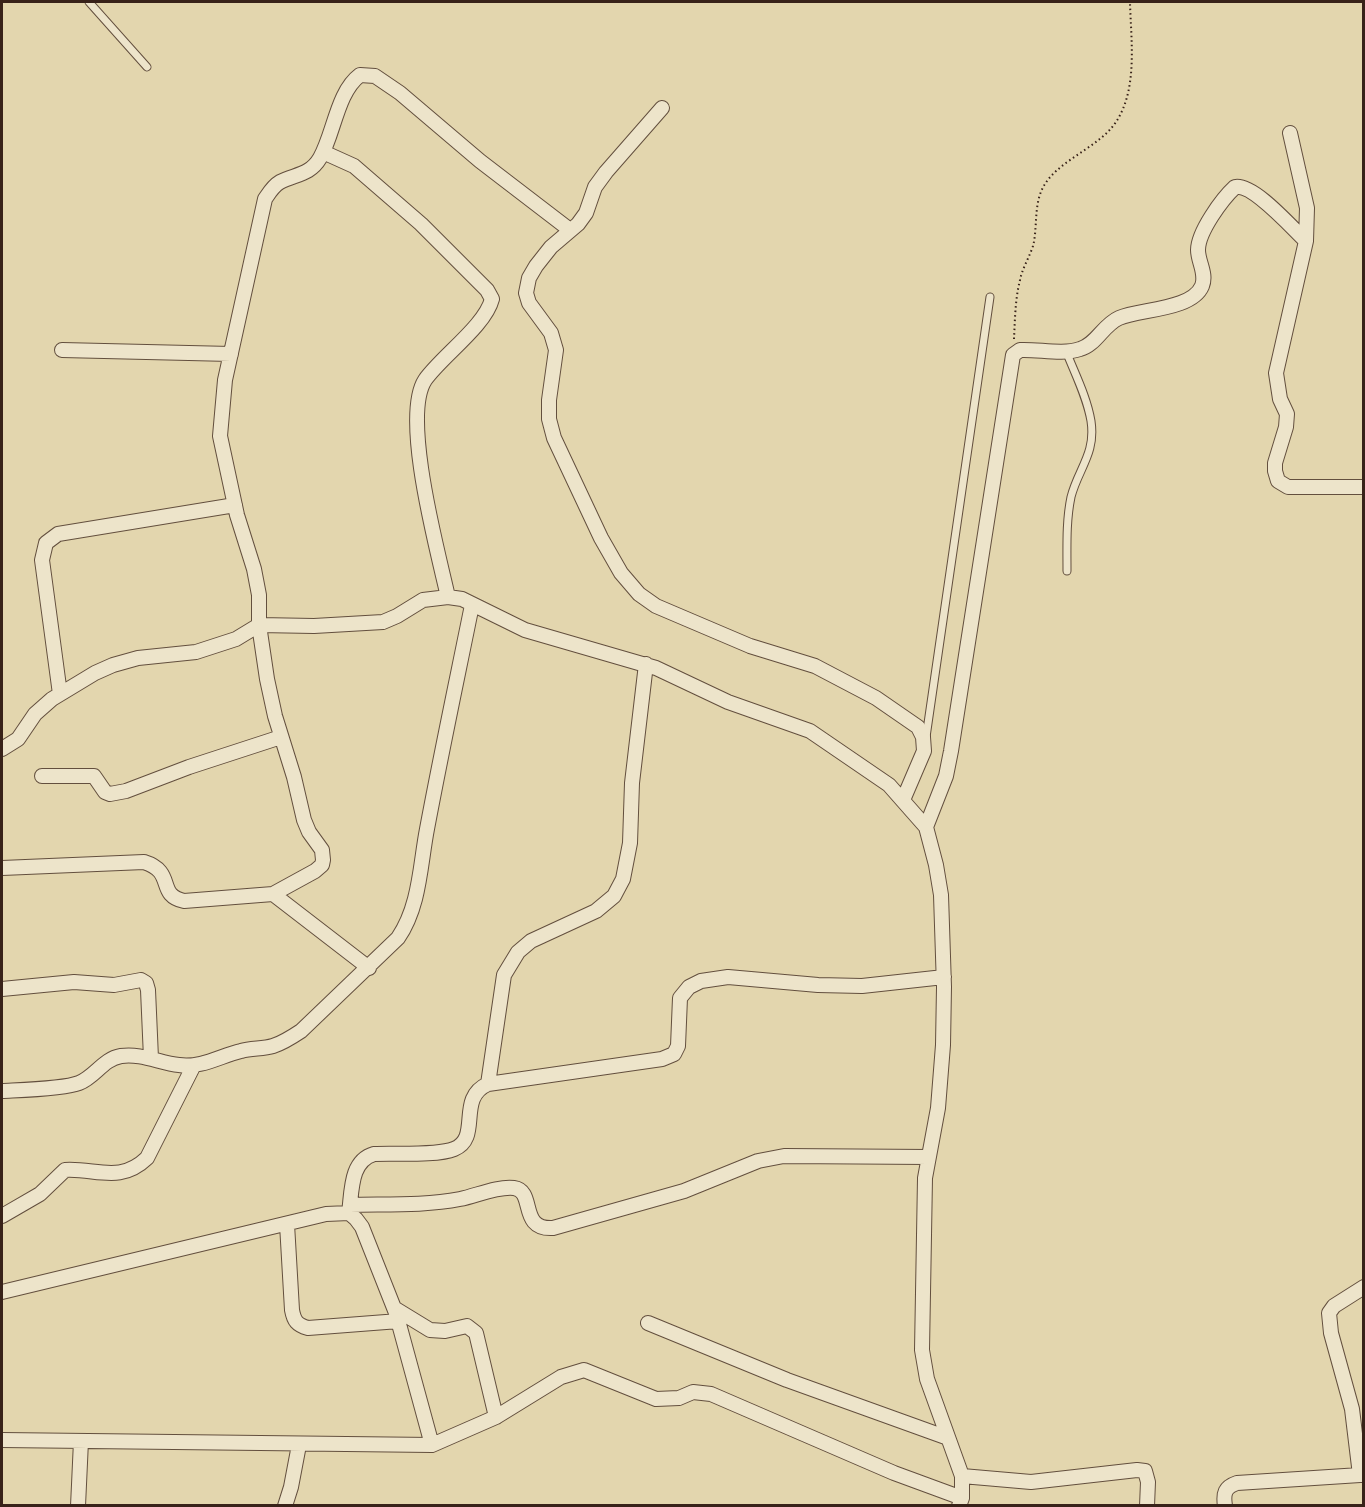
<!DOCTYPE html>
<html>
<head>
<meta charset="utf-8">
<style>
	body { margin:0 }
	#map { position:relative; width:1365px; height:1507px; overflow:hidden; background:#e3d6ae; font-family:"Gentium Book Plus",serif }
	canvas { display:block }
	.frame { position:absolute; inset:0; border:3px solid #382219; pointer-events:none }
</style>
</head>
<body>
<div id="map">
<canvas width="1365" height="1507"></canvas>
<div class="frame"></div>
</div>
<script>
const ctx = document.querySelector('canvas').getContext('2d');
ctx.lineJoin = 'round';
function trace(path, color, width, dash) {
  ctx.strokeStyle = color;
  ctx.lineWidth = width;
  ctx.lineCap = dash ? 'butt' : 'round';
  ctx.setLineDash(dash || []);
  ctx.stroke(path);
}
const lane = new Path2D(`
	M89 2 147 67
	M1066 351C1075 374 1087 397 1091 421 1096 454 1078 469 1071 497 1066 521 1067 546 1067 571
	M926 737 990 297`);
const street = new Path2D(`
	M662 108 606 172 595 187 586 213 578 224 551 247 536 266 529 278 526 293 529 303 551 333 556 350 549 400V419L554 438 601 538 621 573 639 594 656 606 750 646 815 666 876 698 918 727 923 737 924 751 903 800
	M1290 133 1307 208 1306 241 1276 373 1280 399 1287 414 1286 427 1275 463V471L1278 481 1288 487H1364
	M323 152 354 166 421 224 487 290 492 299C485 326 442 356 425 380 401 417 438 552 448 597
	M62 350 231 354
	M60 694 42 560 46 543 58 534 235 505
	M2 749 18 739 35 714 52 699 95 673 113 665 138 658 196 652 236 639 259 625 314 626 383 622 397 616 423 600 448 597 462 599 525 630 656 668 728 702 810 731 889 785 926 827 936 865 941 895 944 987 943 1045 938 1108 925 1178 922 1350 927 1379 962 1476V1498L959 1506
	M42 776H94L105 792 110 794 126 791 189 767 281 737
	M926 827 946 776 951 751 1013 355 1020 350C1039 349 1062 355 1080 349 1096 345 1103 325 1119 318 1140 309 1192 310 1202 286 1207 274 1198 262 1198 250 1198 232 1222 199 1235 187 1253 183 1292 228 1306 241
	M2 868 144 862C176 872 156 895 184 901L273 894 369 968
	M273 894 315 871 322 865 323 860 322 850 309 832 304 820 294 777 275 716 267 679 259 625V595L254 569 237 515 220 436 225 380 265 199C269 193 273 186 280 182 296 174 310 175 320 158 334 134 337 92 360 75L375 76 400 93 480 161 570 230
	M2 989 74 982 114 985 141 980 146 983 148 990 151 1058
	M488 1084 504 975 518 952 531 941 596 911 614 896 623 879 630 843 632 783 646 664
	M2 1091C20 1090 64 1089 79 1083 95 1077 103 1059 121 1056 141 1053 160 1063 179 1065 202 1068 220 1056 241 1051 251 1048 263 1049 273 1046 283 1043 292 1037 301 1031L398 938C420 906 420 865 427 829 441 754 457 679 472 605
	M350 1205C386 1204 424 1206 460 1199 476 1196 497 1186 514 1188 536 1191 518 1230 553 1228L684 1191 758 1161 784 1156 929 1157
	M349 1213C352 1191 350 1161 374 1154 394 1153 437 1156 454 1149 482 1138 456 1098 488 1084L662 1059 674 1054 678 1046 680 998 689 987 701 981 728 977 818 985 862 986 944 977
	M2 1216 40 1194 65 1170C96 1168 120 1184 147 1158L194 1065
	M287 1224 292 1310C294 1321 297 1325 308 1328L399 1321
	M1364 1287 1334 1306 1329 1313 1331 1333 1352 1409 1360 1475H1364
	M2 1292 326 1214 349 1213 356 1219 362 1227 396 1313 432 1445 2 1440
	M394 1308 430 1330 445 1331 467 1326 476 1333 496 1417
	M648 1323 787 1380 948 1438
	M432 1445 496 1417 561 1377 584 1370 656 1399 679 1398 693 1392 711 1394 894 1473 962 1498
	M962 1476 1031 1482 1137 1470 1145 1471 1148 1482 1147 1506
	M78 1506 81 1441
	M285 1506 291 1487 299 1445
	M1225 1506C1223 1493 1225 1487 1237 1483L1360 1475`);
trace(lane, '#634f3e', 9);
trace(street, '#634f3e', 16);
trace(new Path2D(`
	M1014 339C1015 320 1015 300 1020 280 1022 269 1029 258 1033 246 1038 227 1033 202 1045 184 1057 165 1083 153 1101 138 1141 107 1131 46 1130 2`), '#382219', 2, [1.5, 3]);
trace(lane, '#ede4ca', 7);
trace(street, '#ede4ca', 14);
</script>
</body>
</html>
